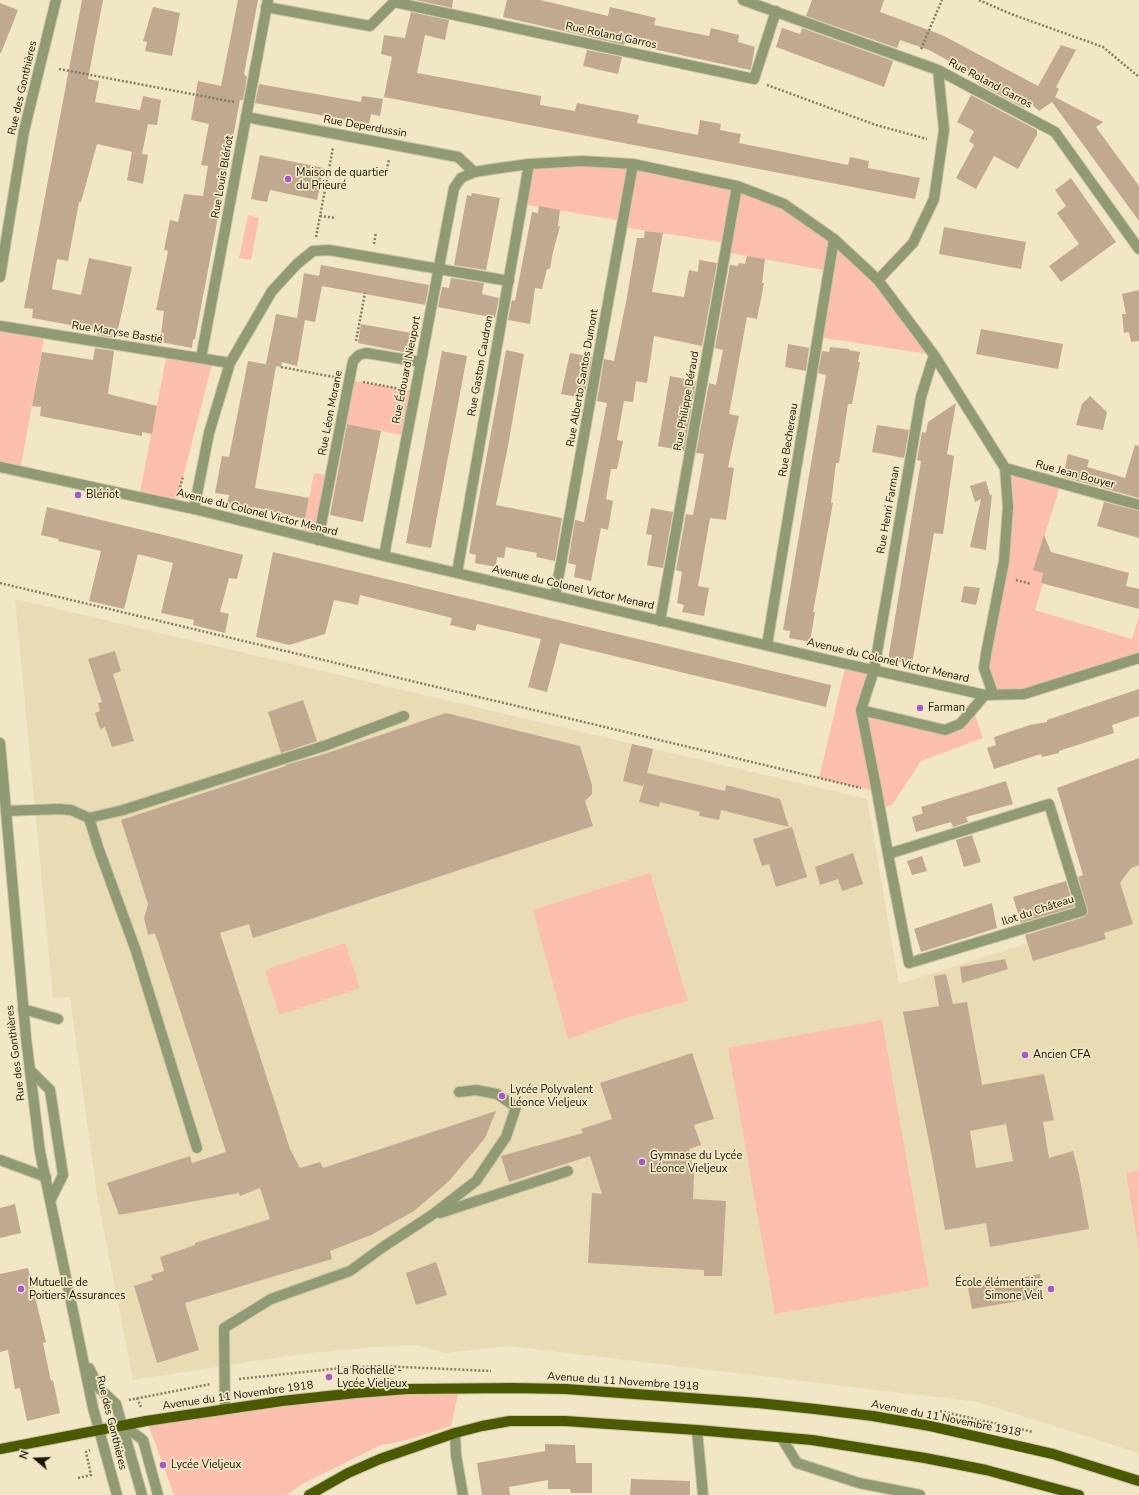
<!DOCTYPE html>
<meta charset="utf-8">
<style>
body{margin:0}
#map{position:relative;width:1139px;height:1495px;overflow:hidden;background:#f1e7c6;font-family:"Nunito Sans",sans-serif}
canvas{display:block}
.north{position:absolute;left:16px;top:1439px;width:40px;height:40px;-webkit-text-stroke:3px #f1e7c6;paint-order:stroke;rotate:289deg;font-size:11px;font-weight:700;line-height:16px;text-align:center;color:#181509}
.north::after{content:'';display:block;margin:auto;width:14px;height:18px;background:#181509;clip-path:polygon(50% 0,100% 100%,50% 72%,0 100%)}
</style>
<div id="map">
<canvas width="1139" height="1495"></canvas>
<div class="north">N</div>
</div>
<script>
const c = document.querySelector('canvas').getContext('2d');
c.lineJoin = 'round';
function fill(path, color) { c.fillStyle = color; c.fill(path, 'evenodd'); }
const toPath = rows => new Path2D(rows.map(r => 'M' + r).join(''));
function stroke(path, color, width, dash) { c.strokeStyle = color; c.lineWidth = width; c.lineCap = dash ? 'butt' : 'round'; c.setLineDash(dash || []); c.stroke(path); }
function label(font, color, halo, rows, align = 'center') {
  c.font = font + ' "Nunito Sans",sans-serif'; c.lineWidth = 3.5; c.setLineDash([]); c.textBaseline = 'middle'; c.strokeStyle = halo; c.fillStyle = color; for (const [text, x, y, turn = 0] of rows) {
    c.save(); c.translate(x, y); c.rotate((+turn || 0) * Math.PI / 180); c.textAlign = isNaN(turn) ? turn : align; if (halo) c.strokeText(text, 0, 0); c.fillText(text, 0, 0); c.restore();
  }
}
const built = toPath([
 [15,599,867,799,899,984,1097,921,1139,758,1139,1453,978,1402,509,1346,446,1353,415,1345,375,1347,293,1355,133,1380,97,1195,70,997,53,998]
]);
const green = toPath([
 [529,164,633,164,737,186,784,204,878,280,934,355,818,337,829,271,725,252,727,243,622,227,623,221,522,204],
 [248,215,259,218,251,260,239,258],
 [0,326,45,333,20,471,0,467],
 [167,353,213,360,176,505,139,497],
 [349,380,416,391,407,436,341,423],
 [1005,468,1060,483,1057,496,1034,569,1043,573,1041,583,1043,583,1035,610,1132,639,1139,616,1139,658,1024,694,993,694,986,654,1001,575],
 [314,473,331,476,318,540,302,536],
 [846,664,874,670,861,710,945,730,973,709,983,738,921,761,892,805,880,808,877,792,819,778],
 [650,873,688,1001,629,1017,568,1039,533,910],
 [345,943,360,988,279,1015,265,970],
 [882,1020,929,1287,775,1314,728,1048],
 [1139,1171,1139,1249,1126,1173],
 [459,1390,451,1426,411,1439,379,1446,304,1483,287,1495,174,1495,147,1421,206,1411,282,1406,354,1395]
]);
const building = toPath([
 [82,0,103,0,88,79,99,81,95,102,140,110,143,96,161,100,157,125,148,124,142,154,97,144,81,202,79,202,68,261,57,259,52,289,81,295,89,258,132,267,116,338,97,335,98,330,32,318,33,309,24,308],
 [238,0,258,0,244,74,247,77,243,100,240,100,195,339,193,340,192,348,160,342,164,311,156,310,168,251,164,250,170,220,178,222,184,194,203,196,208,166,201,165,209,124,191,120,198,81,221,86],
 [416,0,453,0,452,8],
 [507,0,540,0,608,16,610,7,656,18,654,25,709,36,711,28,739,35,738,42,755,47,751,68,750,70,625,43,624,45,503,17],
 [812,0,884,0,880,12,942,35,1038,86,1061,45,1076,50,1056,87,1059,89,1055,97,1103,122,1096,127,1139,186,1139,221,1052,102,1039,111,1030,103,1024,108,977,83,980,78,929,50,900,40,897,48,806,16],
 [0,3,18,10,1,53,0,53],
 [153,7,180,13,172,56,145,51,147,42,143,41],
 [411,12,449,20,445,40,425,35,417,73,541,96,540,105,575,111,577,103,639,115,637,123,698,135,700,120,721,124,720,130,741,134,739,143,848,165,850,157,869,161,868,168,920,178,915,199,384,97,392,57,381,54,384,35,405,38],
 [782,28,800,34,802,28,893,61,884,87,776,47],
 [587,50,622,57,618,74,583,66],
 [259,84,361,102,362,96,383,99,380,116,371,114,369,124,255,103],
 [971,95,1037,130,1037,135,1018,169,994,156,976,189,956,178,974,145,969,141,974,131,957,122],
 [132,152,148,155,143,184,127,180],
 [260,155,324,168,317,200,270,190,267,202,251,199],
 [1071,178,1116,242,1061,282,1049,266,1079,244,1057,213,1066,206,1055,190],
 [472,193,500,198,486,270,454,265,467,195,471,196],
 [539,206,560,210,558,226,560,226,553,252,550,269,547,269,542,289,535,288,530,324,508,320,512,300,515,301,532,212,538,213],
 [944,227,1026,242,1021,269,939,254],
 [645,231,663,233,652,292,684,297,689,270,698,272,699,260,717,263,702,346,654,336,647,383,636,381,633,402,624,401,617,440,623,441,617,469,611,469,606,499,613,501,608,530,601,528,591,581,574,577,576,565,568,563,575,520,584,522,607,403,597,401,604,359,614,361,627,297,637,238,644,238],
 [747,256,765,259,762,283,764,283,757,319,747,317,729,414,739,416,728,467,734,468,726,520,710,518,698,586,709,588,704,616,682,612,684,605,677,603,682,572,676,570,686,514,693,515,699,483,704,454,696,453,709,383,716,385,723,350,715,348,730,265,738,266,739,263,745,264],
 [321,265,429,285,425,305,322,286,315,322,305,320,297,366,282,362,281,367,266,364,276,314,297,318,304,273,319,276],
 [451,278,484,283,482,294,499,298,495,318,438,307,442,287,449,288],
 [1139,290,1139,341,1131,342,1129,332,1124,333,1122,314,1126,314,1122,294],
 [361,324,417,334,413,354,358,343],
 [981,329,1063,344,1058,369,976,354],
 [788,344,809,348,806,371,785,367],
 [830,347,849,349,849,350,860,352,858,362,860,362,852,404,848,404,839,463,836,463,831,503,833,503,813,612,815,612,810,642,789,638,790,631,783,630,826,375,818,373,822,351,829,352],
 [95,348,114,351,108,394,157,406,152,434,142,432,142,436,40,416,41,407,32,406,42,352,93,360],
 [506,350,524,354,508,446,496,505,562,518,555,561,536,557,537,553,506,547,504,558,497,557,496,567,475,563,476,555,469,553],
 [442,351,467,356,431,548,406,543],
 [570,353,592,357,584,398,561,394],
 [248,361,276,366,255,488,309,498,305,519,254,507,253,509,227,504,229,495,215,493,222,456,229,457],
 [670,376,696,381,684,451,658,446],
 [1090,396,1107,412,1103,430,1076,425,1082,404],
 [956,403,947,454,954,456,943,534,934,533,912,664,888,660,921,461,917,460,922,432,926,433,928,422],
 [347,424,381,431,363,522,330,515],
 [877,425,909,430,904,458,872,452],
 [1135,445,1139,446,1139,498,1063,477,1068,454,1089,460,1087,467,1125,478],
 [986,481,990,495,992,495,986,550,970,547,981,499,975,502,970,486],
 [1104,502,1139,511,1139,538,1097,526],
 [47,507,176,538,243,555,237,579,229,578,220,612,229,614,225,633,193,625,194,620,161,613,173,563,138,554,124,609,89,601,101,551,58,541,59,539,41,535],
 [651,508,673,512,663,568,647,565,652,535,646,534],
 [1044,535,1051,552,1129,573,1126,586,1139,589,1139,609,1041,583,1043,573,1033,570],
 [273,552,831,685,826,707,560,643,547,692,528,687,541,639,477,624,475,631,450,625,452,618,360,595,358,605,334,600,325,634,289,645,256,637],
 [964,586,980,588,976,605,961,602],
 [115,651,121,671,113,674,134,741,112,747,105,727,100,729,95,713,100,711,98,703,102,702,88,659],
 [1139,689,1139,716,1112,725,1114,733,1059,751,1059,753,1042,757,1041,754,994,769,987,748,996,745,994,737,1030,725,1047,722,1047,720],
 [303,700,317,741,281,753,268,712],
 [446,713,580,746,592,785,592,794,585,801,593,826,253,938,249,924,220,933,290,1149,300,1168,320,1162,323,1168,496,1111,485,1138,449,1181,414,1211,371,1235,330,1251,332,1259,185,1303,199,1350,157,1363,134,1286,153,1280,151,1275,164,1271,160,1257,195,1245,195,1243,270,1219,260,1188,240,1196,239,1193,119,1215,107,1183,190,1156,192,1163,226,1152,155,933,148,935,144,918,148,904,121,820,286,766,285,765,321,755],
 [632,744,653,749,647,773,725,791,726,785,780,799,789,827,721,810,719,820,699,816,700,812,660,802,659,807,639,802,645,781,643,786,623,781],
 [1139,758,1139,865,1131,868,1120,883,1133,924,1104,933,1106,939,1033,961,1025,935,1084,917,1088,912,1078,877,1083,875,1057,788],
 [1006,781,1013,804,966,817,968,822,953,827,951,822,916,832,912,817,923,813,921,807],
 [792,827,807,877,776,887,769,864,762,866,753,839],
 [972,835,981,862,964,867,956,840],
 [853,853,863,884,842,891,838,879,820,885,815,867],
 [922,856,927,871,912,875,907,861],
 [1066,881,1074,907,1021,923,1013,897],
 [992,903,997,928,921,952,914,929],
 [1005,959,1008,969,962,983,960,967],
 [946,974,953,1004,967,1002,982,1085,1044,1074,1054,1120,1043,1122,1049,1158,1073,1151,1079,1174,1089,1229,990,1247,986,1223,945,1230,932,1157,903,1012,939,1006,934,976],
 [1006,1124,1013,1161,976,1168,970,1131],
 [692,1053,714,1119,694,1125,701,1145,689,1149,694,1175,693,1199,726,1201,722,1276,704,1276,704,1270,588,1263,592,1193,602,1194,590,1156,509,1182,501,1156,583,1133,581,1129,612,1119,600,1083],
 [15,1204,21,1233,0,1238,0,1208],
 [436,1262,447,1295,416,1305,406,1273],
 [28,1268,46,1342,43,1343,51,1381,53,1380,60,1413,27,1421,20,1388,15,1389,8,1350,0,1352,0,1274],
 [1040,1274,1043,1297,972,1309,968,1288],
 [545,1444,575,1445,576,1463,592,1463,592,1493,571,1493,570,1489,548,1489,548,1480,509,1487,510,1495,482,1495,477,1463,545,1451],
 [631,1479,690,1481,690,1495,630,1495]
]);
const path = toPath([
 [979,0,1011,14,1103,47,1139,77],
 [921,49,942,0],
 [59,69,234,102],
 [767,85,876,125,927,139],
 [386,174,389,159],
 [320,216,336,218],
 [316,237,333,148],
 [374,244,376,232],
 [356,341,365,293],
 [281,367,334,377],
 [363,382,401,389],
 [179,491,183,477],
 [1016,580,1031,584],
 [0,583,861,788],
 [239,1379,341,1368,381,1366,491,1371],
 [137,1398,141,1407],
 [129,1400,211,1384],
 [940,1411,1033,1432],
 [78,1478,91,1475,86,1452,90,1450]
]);
const service = toPath([
 [201,358,268,0],
 [318,540,353,361,359,355,366,353,421,362],
 [861,710,945,730,960,724,985,695],
 [6,811,59,809,71,810,89,818,123,810,327,745,404,716],
 [89,818,98,847,136,951,197,1148],
 [23,1009,58,1019],
 [30,1070,50,1090,63,1175,51,1199],
 [0,1160,46,1177],
 [440,1213,568,1171],
 [225,1409,224,1328,271,1299,350,1271,383,1247,432,1215,476,1181,506,1137,516,1107,497,1094,476,1090,459,1092],
 [123,1425,143,1440,158,1495]
]);
const minor = toPath([
 [743,0,938,70,1055,132,1139,249],
 [266,7,370,26,394,2,754,79,776,11],
 [246,117,458,157,474,172],
 [878,280,913,243,934,199,944,130,938,70],
 [0,326,230,363],
 [0,467,194,509,384,556,846,664,985,695,1024,694,1139,658],
 [1005,468,1139,505],
 [194,509,209,433,230,363,272,291,297,264,313,251,329,250,509,281],
 [384,556,454,188,461,178,474,172,493,169,529,164,582,161,633,164,737,186,784,204,834,239,878,280,934,355,1005,468,1008,507,1004,561,986,654,984,668,993,694],
 [457,573,529,164],
 [555,596,633,164],
 [660,621,737,186],
 [767,645,834,239],
 [888,854,1049,804,1082,911,909,963,888,854,877,792,861,710,874,670,921,397,934,355],
 [697,1430,703,1495],
 [455,1433,456,1455,463,1495],
 [781,1437,797,1463,859,1483,920,1495]
]);
const tertiary = toPath([
 [0,277,24,131,56,0],
 [0,743,26,1038,40,1152,93,1408,117,1495],
 [89,1368,99,1388,116,1404,142,1495]
]);
const primary = toPath([
 [0,1449,146,1421,282,1401,356,1393,408,1389,513,1388,566,1389,758,1403,815,1409,873,1416,930,1426,1053,1454,1139,1481],
 [309,1495,348,1473,380,1459,455,1433,482,1426,510,1421,565,1421,697,1430,812,1440,925,1458,986,1470,1079,1495]
]);
const markers = [
 [288,179,4,"#a458ca"],
 [78,495,4,"#a458ca"],
 [920,708,4,"#a458ca"],
 [1025,1055,4,"#a458ca"],
 [502,1096,4,"#a458ca"],
 [642,1162,4,"#a458ca"],
 [21,1289,4,"#a458ca"],
 [1051,1289,4,"#a458ca"],
 [329,1377,4,"#a458ca"],
 [163,1465,4,"#a458ca"]
];
const streetNames = [
 ["Rue Roland Garros",611,36,12],
 ["Rue Roland Garros",990,84,28],
 ["Rue des Gonthières",23,88,-77],
 ["Rue Deperdussin",365,127,10],
 ["Rue Louis Blériot",223,177,-80],
 ["Rue Maryse Bastié",117,333,9],
 ["Rue Gaston Caudron",481,366,-80],
 ["Rue Édouard Nieuport",407,370,-79],
 ["Rue Alberto Santos Dumont",583,378,-80],
 ["Rue Philippe Béraud",687,401,-80],
 ["Rue Léon Morane",331,413,-79],
 ["Rue Bechereau",789,440,-81],
 ["Rue Jean Bouyer",1075,475,15],
 ["Rue Henri Farman",889,510,-80],
 ["Avenue du Colonel Victor Menard",257,513,14],
 ["Avenue du Colonel Victor Menard",573,588,13],
 ["Avenue du Colonel Victor Menard",888,661,13],
 ["Ilot du Château",1038,911,-18],
 ["Rue des Gonthières",16,1053,-97],
 ["Avenue du 11 Novembre 1918",623,1382,4],
 ["Avenue du 11 Novembre 1918",238,1396,-8],
 ["Avenue du 11 Novembre 1918",946,1419,11],
 ["Rue des Gonthières",111,1423,76]
];
const poiNames = [
 ["Maison de quartier",296,173],
 ["du Prieuré",296,186],
 ["Blériot",86,495],
 ["Farman",928,708],
 ["Ancien CFA",1033,1055],
 ["Lycée Polyvalent",510,1090],
 ["Léonce Vieljeux",510,1103],
 ["Gymnase du Lycée",650,1156],
 ["Léonce Vieljeux",650,1169],
 ["Mutuelle de",29,1283],
 ["Poitiers Assurances",29,1296],
 ["École élémentaire",1043,1283,"right"],
 ["Simone Veil",1043,1296,"right"],
 ["La Rochelle -",337,1371],
 ["Lycée Vieljeux",337,1384],
 ["Lycée Vieljeux",171,1465]
];
fill(built, '#e9dcb4');
fill(green, '#fcbfad');
fill(building, '#c1a890');
stroke(service, '#cec5a8', 12);
stroke(minor, '#cec5a8', 12);
stroke(tertiary, '#cec5a8', 12);
stroke(primary, '#cec5a8', 12);
stroke(path, '#827c66', 2.5, [2, 2]);
stroke(service, '#909a74', 10);
stroke(minor, '#909a74', 10);
stroke(tertiary, '#909a74', 10);
stroke(primary, '#4b5a00', 10);
for (const [x, y, r, color] of markers) { const dot = new Path2D(); dot.arc(x, y, r, 0, 2 * Math.PI); c.fillStyle = color; c.fill(dot); stroke(dot, '#f1e7c6', 1.5); }
label('11px', '#181509', '#f1e7c6', streetNames);
label('11px', '#181509', '#f1e7c6', poiNames, 'left');
</script>
